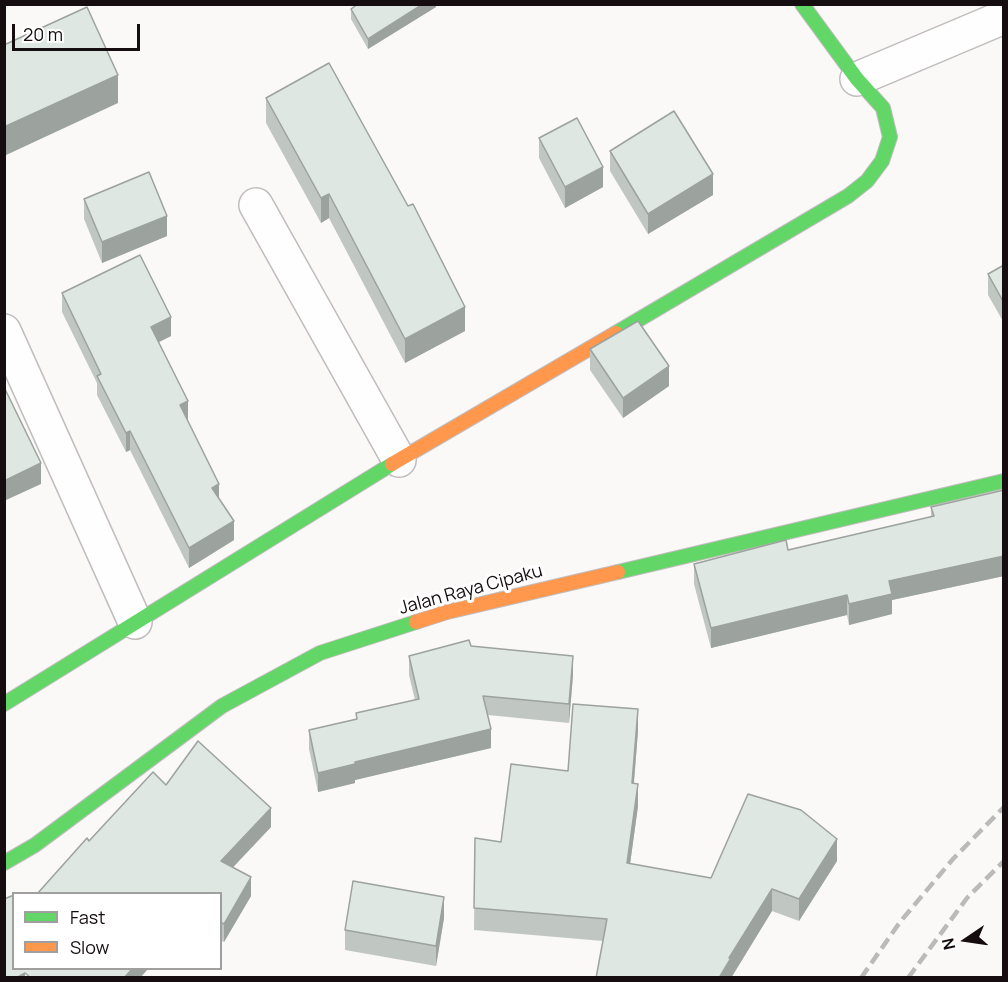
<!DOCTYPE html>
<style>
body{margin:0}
#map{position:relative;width:1008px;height:982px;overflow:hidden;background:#fbf8f8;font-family:Manrope,sans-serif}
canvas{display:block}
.frame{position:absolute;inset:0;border:6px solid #150d0f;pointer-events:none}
.legend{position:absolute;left:12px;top:892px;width:210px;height:78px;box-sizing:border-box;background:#fff;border:2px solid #a19e9f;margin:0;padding:8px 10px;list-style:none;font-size:18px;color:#150d0f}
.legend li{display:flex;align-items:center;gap:12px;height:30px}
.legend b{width:30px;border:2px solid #a19e9f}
.north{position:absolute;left:936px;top:910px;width:60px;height:60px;-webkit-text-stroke:4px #fff;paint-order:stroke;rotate:257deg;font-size:16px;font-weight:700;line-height:24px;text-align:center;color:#150d0f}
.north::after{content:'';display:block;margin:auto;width:21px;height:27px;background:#150d0f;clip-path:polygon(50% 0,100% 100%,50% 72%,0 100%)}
.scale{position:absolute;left:12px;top:24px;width:128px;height:27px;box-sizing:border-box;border:3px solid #150d0f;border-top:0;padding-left:8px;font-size:18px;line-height:21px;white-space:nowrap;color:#150d0f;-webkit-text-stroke:4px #fff;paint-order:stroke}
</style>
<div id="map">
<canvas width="1008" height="982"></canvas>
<div class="frame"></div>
<ul class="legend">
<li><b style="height:8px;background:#63d668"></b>Fast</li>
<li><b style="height:8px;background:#ff974d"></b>Slow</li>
</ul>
<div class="north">N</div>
<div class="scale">20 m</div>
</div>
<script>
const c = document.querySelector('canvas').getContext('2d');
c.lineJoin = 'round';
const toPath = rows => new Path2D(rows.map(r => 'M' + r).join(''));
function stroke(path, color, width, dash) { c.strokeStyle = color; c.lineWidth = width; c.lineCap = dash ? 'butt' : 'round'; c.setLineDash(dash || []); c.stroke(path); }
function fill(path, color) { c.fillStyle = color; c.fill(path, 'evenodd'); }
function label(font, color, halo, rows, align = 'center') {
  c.font = font + ' Manrope,sans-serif'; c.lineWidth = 6; c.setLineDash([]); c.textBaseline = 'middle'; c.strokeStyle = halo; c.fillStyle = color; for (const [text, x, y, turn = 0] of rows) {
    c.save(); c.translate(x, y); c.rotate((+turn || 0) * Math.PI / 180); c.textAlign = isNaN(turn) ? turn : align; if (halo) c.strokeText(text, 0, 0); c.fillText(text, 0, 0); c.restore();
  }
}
const street = toPath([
 [857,79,1004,17],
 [256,205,399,460],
 [4,331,135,622]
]);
const fast = toPath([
 [616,333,848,196,867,181,882,161,890,137,883,108,857,79,802,4],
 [618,572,1004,481],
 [4,704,392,464],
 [4,863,35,845,222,706,320,653,416,622]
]);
const slow = toPath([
 [392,464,616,333],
 [416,622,447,612,618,572]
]);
const rail = toPath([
 [861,978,900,922,953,859,1004,807],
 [908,978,967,898,1004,861]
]);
const wall = toPath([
 [436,4,436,7,368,49,351,19,351,9],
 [266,98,465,331,405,363,329,218,321,223,266,123],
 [539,138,603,187,565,208,539,158],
 [610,151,713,195,648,234,610,171],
 [84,199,167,236,102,263,84,219],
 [1004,265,1004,323,988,295,988,274],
 [62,293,171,336,159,342,188,420,187,420,219,499,234,540,189,568,130,450,126,452,97,395,97,383,62,312],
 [590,349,669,386,623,418,590,370],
 [1004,490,1004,576,892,600,892,614,849,625,847,615,711,648,694,584,694,564,788,550,931,517,931,507],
 [471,646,573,675,569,723,488,715,491,748,355,780,355,783,318,792,309,749,309,730,356,720,356,713,415,700,409,675,409,656],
 [638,731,634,783,638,806,630,864,711,878,837,861,799,921,772,911,731,978,603,941,474,930,475,838,501,842],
 [271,827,233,867,251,896,224,942,220,940,220,894,89,841],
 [444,918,436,966,345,950,345,930]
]);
const shadedWall = toPath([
 [423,4,436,4,436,7,368,49,368,39],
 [118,75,118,103,4,156,4,127],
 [603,167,603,187,565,208,565,187],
 [713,174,713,195,648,234,648,214],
 [329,194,329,218,321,223,321,198],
 [167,216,167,236,102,263,102,242],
 [465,307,465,331,405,363,405,339],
 [171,317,171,336,151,346,151,327],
 [669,366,669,386,623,418,623,398],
 [188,401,188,420,180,424,180,405],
 [130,431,130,450,126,452,126,433],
 [41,463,41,484,4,501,4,481],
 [219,484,219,503,212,488],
 [234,521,234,540,189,568,189,548],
 [1004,556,1004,576,892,600,892,614,849,625,849,604,889,581],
 [847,595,847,615,711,648,711,628],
 [573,656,573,675,569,723,569,704],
 [638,709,638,731,632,805,632,783],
 [491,729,491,748,355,780,355,783,318,792,318,773,355,762],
 [638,784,638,806,627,886,627,863],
 [271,808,271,827,221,880,221,861],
 [837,839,837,861,799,921,799,899],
 [251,877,251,896,224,942,224,924],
 [772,889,772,911,731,978,719,978,729,958],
 [444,897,444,918,436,966,436,946],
 [132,969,148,969,140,978,124,978],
 [25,973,25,978,16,978]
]);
const building = toPath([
 [358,4,423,4,368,39,351,9,358,4],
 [87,7,118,75,4,127,4,45,87,7],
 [329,63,408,206,413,204,465,307,405,339,329,194,321,198,266,98,329,63],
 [674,111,713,174,648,214,610,151,674,111],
 [577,118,603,167,565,187,539,138,577,118],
 [149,172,167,216,102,242,84,199,149,172],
 [140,255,171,317,151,327,188,401,180,405,219,484,212,488,234,521,189,548,130,431,126,433,97,376,101,374,62,293,140,255],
 [1004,265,1004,303,988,274,1004,265],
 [638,321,669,366,623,398,590,349,638,321],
 [4,387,41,463,4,481,4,387],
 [1004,490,1004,556,889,581,892,594,849,604,847,595,711,628,694,564,786,540,788,550,934,516,931,507,1004,490],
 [469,640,471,646,573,656,569,704,483,696,491,729,355,762,355,764,318,773,309,730,357,719,356,713,419,699,409,656,469,640],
 [573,704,638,709,632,783,638,784,627,863,711,878,748,794,801,810,837,839,799,899,772,889,729,958,731,958,719,978,596,978,607,919,474,908,475,838,501,842,511,764,568,771,573,704],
 [198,741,271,808,221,861,251,877,224,924,220,922,220,894,37,894,87,838,89,841,153,772,166,785,198,741],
 [353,881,444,897,436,946,345,930,353,881],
 [14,895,14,969,132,969,124,978,31,978,25,973,16,978,4,978,4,899,14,895]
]);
const streetNames = [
 ["Jalan Raya Cipaku",471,590,-15]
];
stroke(street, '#c1bcbd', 36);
stroke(fast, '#c1bcbd', 16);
stroke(slow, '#c1bcbd', 16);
stroke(street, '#fefefe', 33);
stroke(fast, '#63d668', 14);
stroke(slow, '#ff974d', 14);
stroke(rail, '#bbb9ba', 4.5, [12, 6]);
fill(wall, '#c0c7c2');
fill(shadedWall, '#9ca29e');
fill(building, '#dfe7e2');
stroke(building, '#9ca29e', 1.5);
label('18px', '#150d0f', '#fff', streetNames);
</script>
